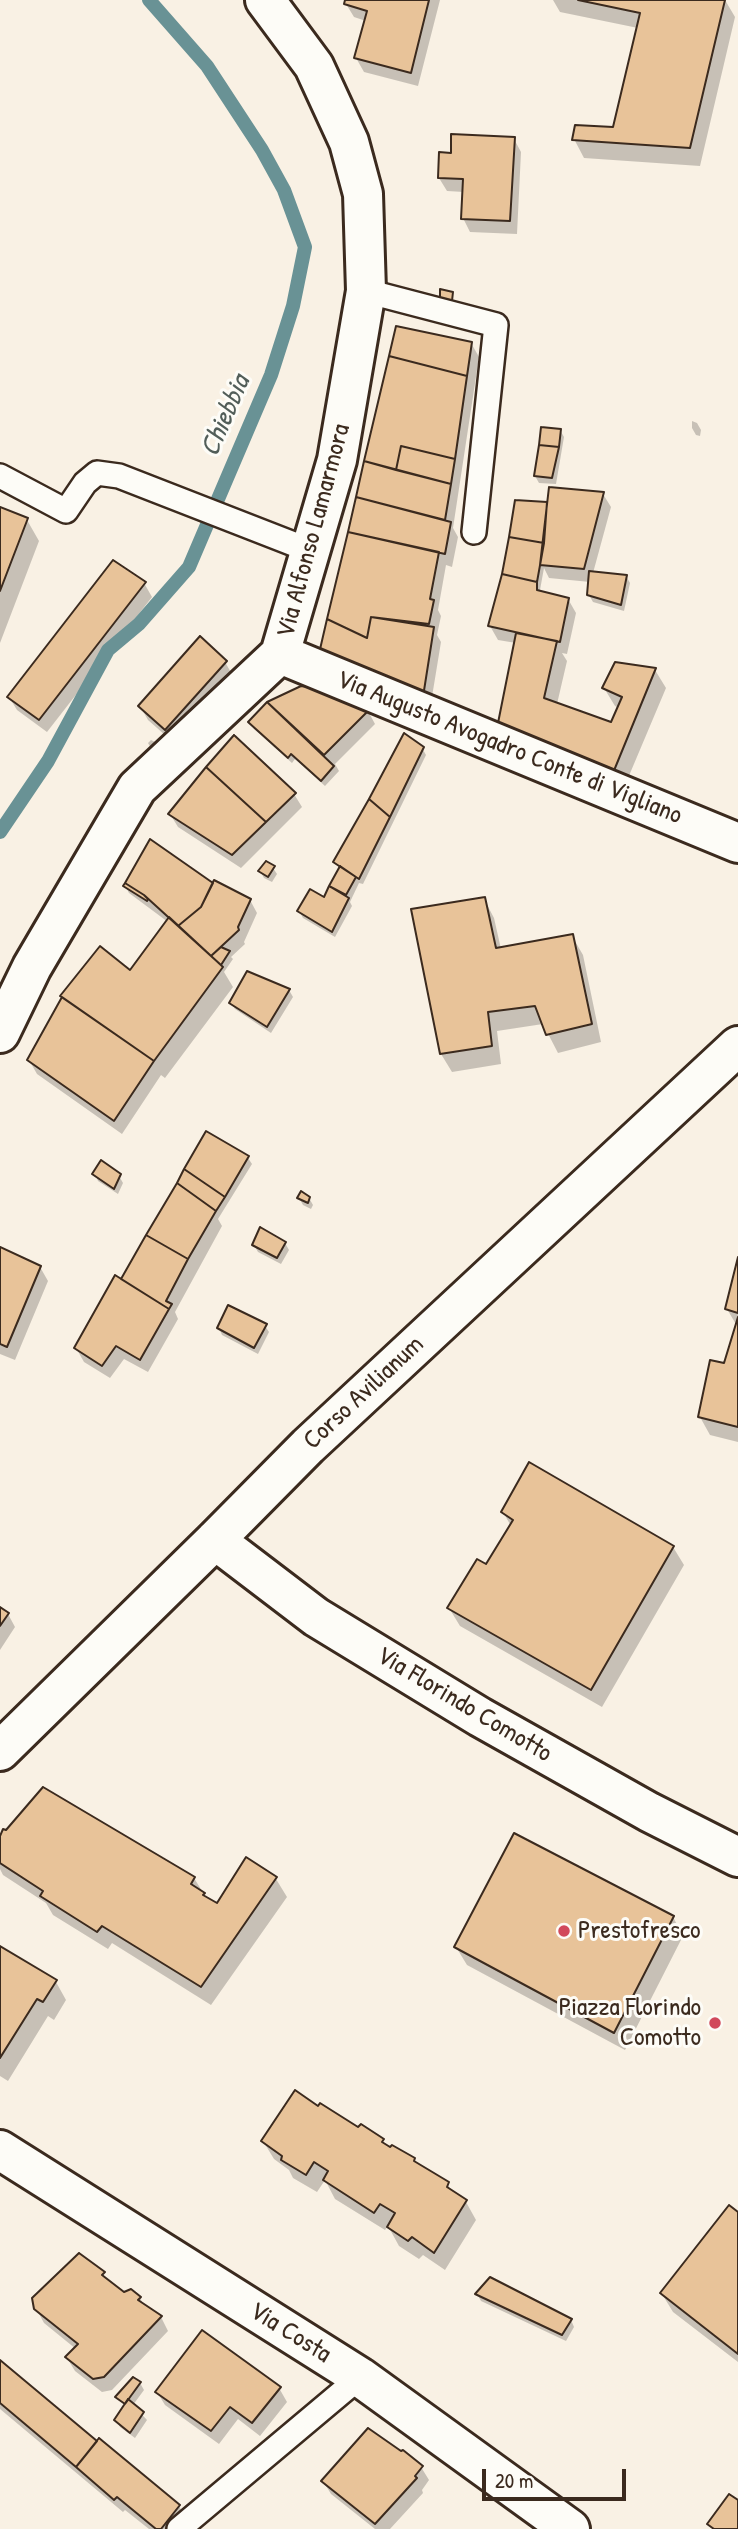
<!DOCTYPE html>
<style>
body{margin:0}
#map{position:relative;width:738px;height:2529px;overflow:hidden;background:#f9f1e4;font-family:"Patrick Hand",sans-serif}
canvas{display:block}
.scale{position:absolute;left:482px;top:2469px;width:144px;height:32px;box-sizing:border-box;border:4px solid #3b2a1e;border-top:0;padding-left:9px;font-size:21px;line-height:24px;white-space:nowrap;color:#3b2a1e;-webkit-text-stroke:5px #fdfcf7;paint-order:stroke}
</style>
<div id="map">
<canvas width="738" height="2529"></canvas>
<div class="scale">20 m</div>
</div>
<script>
const c = document.querySelector('canvas').getContext('2d');
c.lineJoin = 'round';
function fill(path, color) { c.fillStyle = color; c.fill(path, 'evenodd'); }
const toPath = rows => new Path2D(rows.map(r => 'M' + r).join(''));
function stroke(path, color, width, dash) { c.strokeStyle = color; c.lineWidth = width; c.lineCap = dash ? 'butt' : 'round'; c.setLineDash(dash || []); c.stroke(path); }
function label(font, color, halo, rows, align = 'center') {
  c.font = font + ' "Patrick Hand",sans-serif'; c.lineWidth = 6; c.setLineDash([]); c.textBaseline = 'middle'; c.strokeStyle = halo; c.fillStyle = color; for (const [text, x, y, turn = 0] of rows) {
    c.save(); c.translate(x, y); c.rotate((+turn || 0) * Math.PI / 180); c.textAlign = isNaN(turn) ? turn : align; if (halo) c.strokeText(text, 0, 0); c.fillText(text, 0, 0); c.restore();
  }
}
const shadow = toPath([
 [347,0,440,0,418,86,364,72,356,58,366,21,354,17,346,4],
 [553,0,725,0,735,17,700,166,584,158,574,139,614,129,638,28,560,12],
 [514,139,521,152,517,234,470,232,463,218,464,192,447,191,439,178,453,155],
 [398,328,471,343,479,357,453,528,458,537,452,567,446,565,438,610,441,616,437,635,441,642,430,709,319,658],
 [692,421,697,423,701,430,700,436,696,435,692,428],
 [560,430,564,437,556,484,539,483,535,476],
 [603,494,611,507,593,573,626,576,630,583,624,611,593,602,589,595,590,582,549,578,544,568,540,590,541,592,568,599,576,613,567,654,562,653,567,661,557,704,612,724,619,708,615,706,604,688,655,670,666,688,623,790,510,746,516,643,498,640,490,626,545,504,548,508],
 [0,509,27,520,39,541,0,643],
 [144,583,152,597,47,732,17,710,9,697],
 [225,662,233,676,174,743,148,720,140,706],
 [302,688,368,711,375,724,335,764,339,771,325,786,295,759,292,763,254,729,250,722,268,703],
 [151,740,155,742,158,748,152,750,148,743],
 [422,748,426,755,363,884,359,883,350,902,352,906,335,937,303,918,299,911,325,899,340,869,335,862],
 [294,794,302,807,241,868,178,827,170,814],
 [273,868,277,874,272,882,264,878,260,871],
 [125,886,213,886,250,900,257,913,244,942,245,944,231,957,233,959,224,972,233,987,165,1078,161,1075,122,1134,37,1074,29,1060,130,972,168,922,129,893],
 [484,899,494,918,501,949,572,936,583,955,601,1042,558,1053,543,1024,497,1031,501,1064,452,1072,441,1054],
 [289,990,293,997,271,1033,235,1009,231,1003],
 [248,1158,252,1164,218,1219,222,1226,175,1312,178,1319,148,1372,124,1359,110,1378,84,1362,76,1348,121,1281],
 [95,1174,119,1176,123,1183,118,1194,98,1181],
 [299,1198,309,1198,313,1205,311,1209,303,1205],
 [285,1243,289,1250,281,1264,258,1252,254,1245],
 [0,1249,40,1267,48,1281,15,1360,0,1354],
 [738,1264,738,1442,710,1435,700,1417,725,1365,737,1326,727,1309],
 [265,1326,269,1332,258,1354,222,1335,219,1328],
 [503,1512,673,1547,684,1565,602,1707,460,1626,449,1608,487,1566,511,1526],
 [0,1609,8,1614,15,1627,0,1650],
 [0,1840,194,1878,207,1899,217,1905,246,1859,276,1879,287,1897,211,2005,112,1943,108,1949,53,1915,46,1903,3,1875,0,1869],
 [673,1917,683,1936,625,2050,467,1965,456,1947],
 [0,1948,56,1982,66,2000,54,2020,48,2016,8,2081,0,2076],
 [319,2109,382,2140,387,2147,414,2160,417,2166,447,2184,453,2193,466,2202,476,2220,445,2270,423,2255,419,2259,399,2246,388,2226,385,2230,335,2199,325,2180,317,2192,293,2178,289,2170,274,2159,263,2141],
 [738,2214,738,2362,673,2312,662,2294],
 [103,2274,108,2282,124,2294,131,2291,140,2298,145,2307,161,2317,168,2331,112,2390,102,2392,75,2371,67,2358,76,2349,44,2323,36,2308],
 [477,2294,571,2320,574,2327,566,2341,481,2301],
 [0,2362,97,2443,179,2506,186,2519,179,2529,149,2529,125,2510,123,2512,0,2409],
 [140,2383,144,2390,133,2405,147,2420,135,2438,120,2427,116,2420,125,2406,118,2397],
 [279,2388,287,2402,260,2436,238,2419,219,2444,165,2405,157,2392],
 [421,2467,429,2480,422,2490,423,2493,390,2529,375,2529,331,2494,323,2481]
]);
const stream = toPath([
 [0,832,48,761,108,650,139,624,189,567,271,375,293,306,305,247,284,190,262,150,207,66,149,0]
]);
const building = toPath([
 [345,0,429,0,411,73,354,58,367,11,344,4,345,0],
 [578,0,725,0,690,148,572,140,575,125,613,127,640,13,578,0],
 [451,134,515,137,510,221,461,219,463,179,438,178,439,152,451,153,451,134],
 [440,289,453,292,452,301,440,299,440,289],
 [396,326,472,342,467,376,389,356,396,326],
 [389,356,467,376,455,459,401,446,396,470,364,461,389,356],
 [541,427,561,429,559,447,539,445,541,427],
 [539,445,559,447,552,478,534,476,539,445],
 [401,446,455,459,451,484,396,470,401,446],
 [364,461,451,484,445,520,356,497,364,461],
 [549,487,604,492,584,569,540,565,549,487],
 [356,497,451,522,445,554,348,532,356,497],
 [515,500,547,502,544,543,509,537,515,500],
 [0,507,28,518,0,591,0,507],
 [348,532,439,552,430,599,434,600,429,624,371,617,367,638,327,619,348,532],
 [509,537,544,543,537,582,502,574,509,537],
 [113,560,146,582,39,720,7,697,113,560],
 [589,571,627,575,621,605,587,595,589,571],
 [502,574,537,582,537,590,569,598,560,642,488,626,502,574],
 [371,617,434,627,423,697,318,658,327,619,367,638,371,617],
 [516,633,557,641,544,698,611,722,622,697,602,688,615,662,656,668,613,773,497,728,516,633],
 [200,636,227,661,165,730,138,706,200,636],
 [301,686,315,687,369,710,324,755,267,702,301,686],
 [267,702,334,766,321,781,291,754,288,758,248,722,267,702],
 [404,733,424,747,390,817,369,799,404,733],
 [234,735,296,793,266,822,206,767,234,735],
 [206,767,266,822,232,855,168,814,206,767],
 [369,799,390,817,359,879,333,862,369,799],
 [150,839,213,883,201,907,178,926,144,895,125,883,150,839],
 [266,861,275,866,268,877,258,871,266,861],
 [340,866,356,877,346,895,329,886,340,866],
 [214,880,251,899,238,927,239,930,211,956,178,926,201,907,214,880],
 [125,883,144,895,148,899,147,901,123,886,125,883],
 [329,886,349,898,332,932,297,911,310,889,324,897,329,886],
 [485,897,496,948,573,934,592,1024,546,1035,535,1006,488,1012,492,1046,440,1054,411,909,485,897],
 [169,917,223,967,154,1061,60,996,100,946,130,970,169,917],
 [221,947,230,951,221,965,211,956,221,947],
 [247,971,290,989,267,1027,229,1003,247,971],
 [62,997,154,1061,114,1121,27,1060,62,997],
 [206,1131,249,1156,225,1197,184,1169,206,1131],
 [101,1160,121,1174,114,1189,92,1174,101,1160],
 [184,1169,225,1197,216,1211,177,1183,184,1169],
 [177,1183,216,1211,188,1259,146,1235,177,1183],
 [301,1191,310,1197,308,1203,297,1198,301,1191],
 [260,1227,286,1242,277,1258,252,1245,260,1227],
 [146,1235,188,1259,166,1301,172,1304,169,1309,121,1279,146,1235],
 [0,1247,41,1266,7,1347,0,1344,0,1247],
 [738,1257,738,1313,725,1309,738,1257],
 [115,1275,169,1309,140,1360,116,1346,102,1366,74,1348,115,1275],
 [228,1305,267,1324,254,1348,217,1328,228,1305],
 [738,1317,738,1427,698,1417,710,1360,724,1363,738,1317],
 [529,1462,674,1546,591,1690,447,1608,477,1559,486,1564,513,1520,501,1512,529,1462],
 [0,1607,9,1613,0,1626,0,1607],
 [43,1787,195,1877,191,1884,205,1893,203,1895,217,1903,246,1857,277,1877,201,1987,102,1926,97,1932,40,1896,43,1891,0,1863,0,1836,3,1829,6,1830,43,1787],
 [514,1833,674,1916,614,2033,454,1947,514,1833],
 [0,1946,57,1980,43,2002,37,1999,0,2058,0,1946],
 [295,2090,318,2106,320,2103,358,2127,361,2124,384,2139,382,2142,390,2147,392,2145,415,2158,414,2161,449,2182,447,2187,467,2200,434,2253,412,2237,408,2241,387,2227,395,2213,380,2204,374,2213,323,2180,328,2171,314,2162,306,2175,281,2160,282,2156,261,2141,295,2090],
 [729,2205,738,2212,738,2354,660,2293,729,2205],
 [79,2253,105,2272,102,2275,124,2292,131,2289,141,2297,138,2300,162,2316,104,2377,93,2379,65,2357,78,2344,34,2309,32,2298,79,2253],
 [490,2277,572,2319,562,2335,475,2294,490,2277],
 [202,2330,281,2387,252,2423,230,2407,211,2431,155,2392,202,2330],
 [0,2360,97,2441,76,2467,0,2403,0,2360],
 [133,2377,141,2382,125,2404,115,2397,133,2377],
 [128,2399,144,2412,130,2433,114,2420,128,2399],
 [368,2428,401,2451,403,2450,423,2466,415,2476,417,2478,375,2524,321,2481,368,2428],
 [99,2438,180,2505,161,2529,156,2529,117,2497,114,2500,76,2467,99,2438],
 [729,2494,738,2500,738,2529,714,2529,707,2524,729,2494]
]);
const service = toPath([
 [366,291,496,325,474,532],
 [0,476,66,511,85,483,97,473,119,476,309,550],
 [179,2529,360,2377]
]);
const minor = toPath([
 [280,654,738,843],
 [0,1033,32,967,137,788,280,654,337,460,366,291,363,194,349,142,314,66,265,0],
 [215,1540,316,1617,480,1717,649,1812,738,1857],
 [0,1751,215,1540,308,1446,738,1046],
 [0,2150,360,2377,570,2529]
]);
const markers = [
 [564,1931,7,"#d1495b"],
 [715,2023,7,"#d1495b"]
];
const streetNames = [
 ["Via Alfonso Lamarmora",314,531,-75],
 ["Via Augusto Avogadro Conte di Vigliano",509,748,22],
 ["Corso Avilianum",364,1393,-43],
 ["Via Florindo Comotto",464,1705,31],
 ["Via Costa",290,2333,32]
];
const poiNames = [
 ["Prestofresco",578,1931],
 ["Piazza Florindo",701,2008,"right"],
 ["Comotto",701,2038,"right"]
];
const waterNames = [
 ["Chiebbia",226,416,-67]
];
fill(shadow, '#0003');
stroke(stream, '#699295', 14);
fill(building, '#e8c399');
stroke(building, '#3b2a1e', 2);
stroke(service, '#3b2a1e', 28);
stroke(minor, '#3b2a1e', 44);
stroke(service, '#fdfcf7', 23);
stroke(minor, '#fdfcf7', 38);
for (const [x, y, r, color] of markers) { const dot = new Path2D(); dot.arc(x, y, r, 0, 2 * Math.PI); c.fillStyle = color; c.fill(dot); stroke(dot, '#fdfcf7', 2.5); }
label('26px', '#3b2a1e', '#fdfcf7', streetNames);
label('26px', '#3b2a1e', '#fdfcf7', poiNames, 'left');
label('italic 28px', '#525e59', '#fdfcf7', waterNames);
</script>
